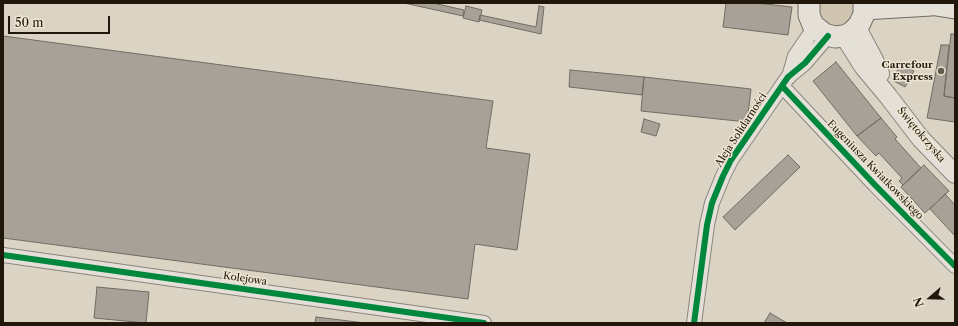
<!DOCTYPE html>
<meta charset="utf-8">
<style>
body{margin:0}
#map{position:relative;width:958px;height:326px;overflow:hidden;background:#dbd4c5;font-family:"Libre Caslon Text",serif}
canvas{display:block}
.frame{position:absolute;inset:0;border:4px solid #21170a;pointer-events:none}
.north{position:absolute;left:910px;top:278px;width:40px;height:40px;-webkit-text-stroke:3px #ede5d3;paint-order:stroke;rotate:250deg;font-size:11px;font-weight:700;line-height:16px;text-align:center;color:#21170a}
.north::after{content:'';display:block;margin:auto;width:14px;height:18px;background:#21170a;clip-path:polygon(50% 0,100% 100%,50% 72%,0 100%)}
.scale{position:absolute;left:8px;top:16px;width:102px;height:18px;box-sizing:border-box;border:2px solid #21170a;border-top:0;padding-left:5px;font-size:12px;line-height:14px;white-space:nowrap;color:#21170a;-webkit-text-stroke:3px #ede5d3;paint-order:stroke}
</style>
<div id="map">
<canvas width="958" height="326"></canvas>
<div class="frame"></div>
<div class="north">N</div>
<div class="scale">50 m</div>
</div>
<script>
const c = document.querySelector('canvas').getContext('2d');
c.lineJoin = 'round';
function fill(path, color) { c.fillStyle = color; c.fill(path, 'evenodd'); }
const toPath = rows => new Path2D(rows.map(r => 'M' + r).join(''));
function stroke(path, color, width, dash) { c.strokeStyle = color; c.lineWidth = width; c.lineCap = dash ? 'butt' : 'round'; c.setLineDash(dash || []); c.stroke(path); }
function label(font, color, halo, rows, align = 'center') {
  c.font = font + ' "Libre Caslon Text",serif'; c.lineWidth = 3; c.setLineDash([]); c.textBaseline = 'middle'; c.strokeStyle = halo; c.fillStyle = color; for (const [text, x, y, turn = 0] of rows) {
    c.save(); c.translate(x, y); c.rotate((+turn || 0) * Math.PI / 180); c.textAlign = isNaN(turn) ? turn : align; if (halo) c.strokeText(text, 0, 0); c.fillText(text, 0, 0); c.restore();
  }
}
const green = toPath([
 [818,3,854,3,855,6,853,18,844,26,832,28,819,16]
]);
const building = toPath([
 [404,3,433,3,464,10,463,16,404,3],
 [726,3,757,3,792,7,788,35,723,27,726,3],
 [466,6,482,10,479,22,463,18,466,6],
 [539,6,544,7,541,34,479,20,480,15,536,27,539,6],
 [951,34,955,34,955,98,944,96,951,34],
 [3,36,493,101,486,148,530,154,517,250,475,244,468,299,3,238,3,36],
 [941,45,949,45,944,96,955,98,955,122,927,118,941,45],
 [836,62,881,118,857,136,813,81,836,62],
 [901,64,914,71,905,87,892,80,901,64],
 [570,70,644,77,642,95,569,87,570,70],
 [644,77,751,89,747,122,641,111,644,77],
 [881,118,897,137,895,139,921,168,903,185,899,181,902,178,879,153,876,156,857,136,881,118],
 [644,119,660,124,656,136,641,132,644,119],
 [788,155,800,167,735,230,723,217,788,155],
 [924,165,949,191,925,213,901,187,924,165],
 [945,194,955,205,955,236,930,209,945,194],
 [97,287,149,292,146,323,94,318,97,287],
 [770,313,787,323,764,323,770,313],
 [316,317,365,323,315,323,316,317]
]);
const minor = toPath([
 [789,77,795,56,815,27],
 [782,86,875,185,955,266],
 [3,255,484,323],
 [694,323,707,225,712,203,723,176,731,160,788,77,805,63,828,36]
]);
const tertiary = toPath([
 [857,28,874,60,880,74],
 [844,36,863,66,888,96,921,139,955,174]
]);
const secondary = toPath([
 [809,3,809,15,813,25,824,34,835,37,844,36,851,33,859,25,864,14,864,3],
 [923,3,955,8],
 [864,9,931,5]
]);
const cycleway = toPath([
 [782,86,875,185,955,266],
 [3,255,484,323],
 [694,323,707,225,712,203,723,176,731,160,788,77,805,63,828,36]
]);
const markers = [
 [941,71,4,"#62594b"]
];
const poiNames = [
 ["Carrefour",933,65],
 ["Express",933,77]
];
const streetNames = [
 ["Aleja Solidarności",741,130,-57],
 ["Świętokrzyska",921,135,50],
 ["Eugeniusza Kwiatkowskiego",875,170,46],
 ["Kolejowa",245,279,8]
];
fill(green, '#cec4b0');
fill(building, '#a7a197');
stroke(building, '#716c62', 1);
stroke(minor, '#8b857b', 16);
stroke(tertiary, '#8b857b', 20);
stroke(secondary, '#716c62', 23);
stroke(minor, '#e4e0d8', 14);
stroke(tertiary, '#e4e0d8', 18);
stroke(secondary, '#e4e0d8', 21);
stroke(cycleway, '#00873e', 6);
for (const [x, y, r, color] of markers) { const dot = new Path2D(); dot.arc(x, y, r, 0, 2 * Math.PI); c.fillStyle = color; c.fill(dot); stroke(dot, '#ede5d3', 1.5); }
label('bold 10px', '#21170a', '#ede5d3', poiNames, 'right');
label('10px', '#21170a', '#ede5d3', streetNames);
</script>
